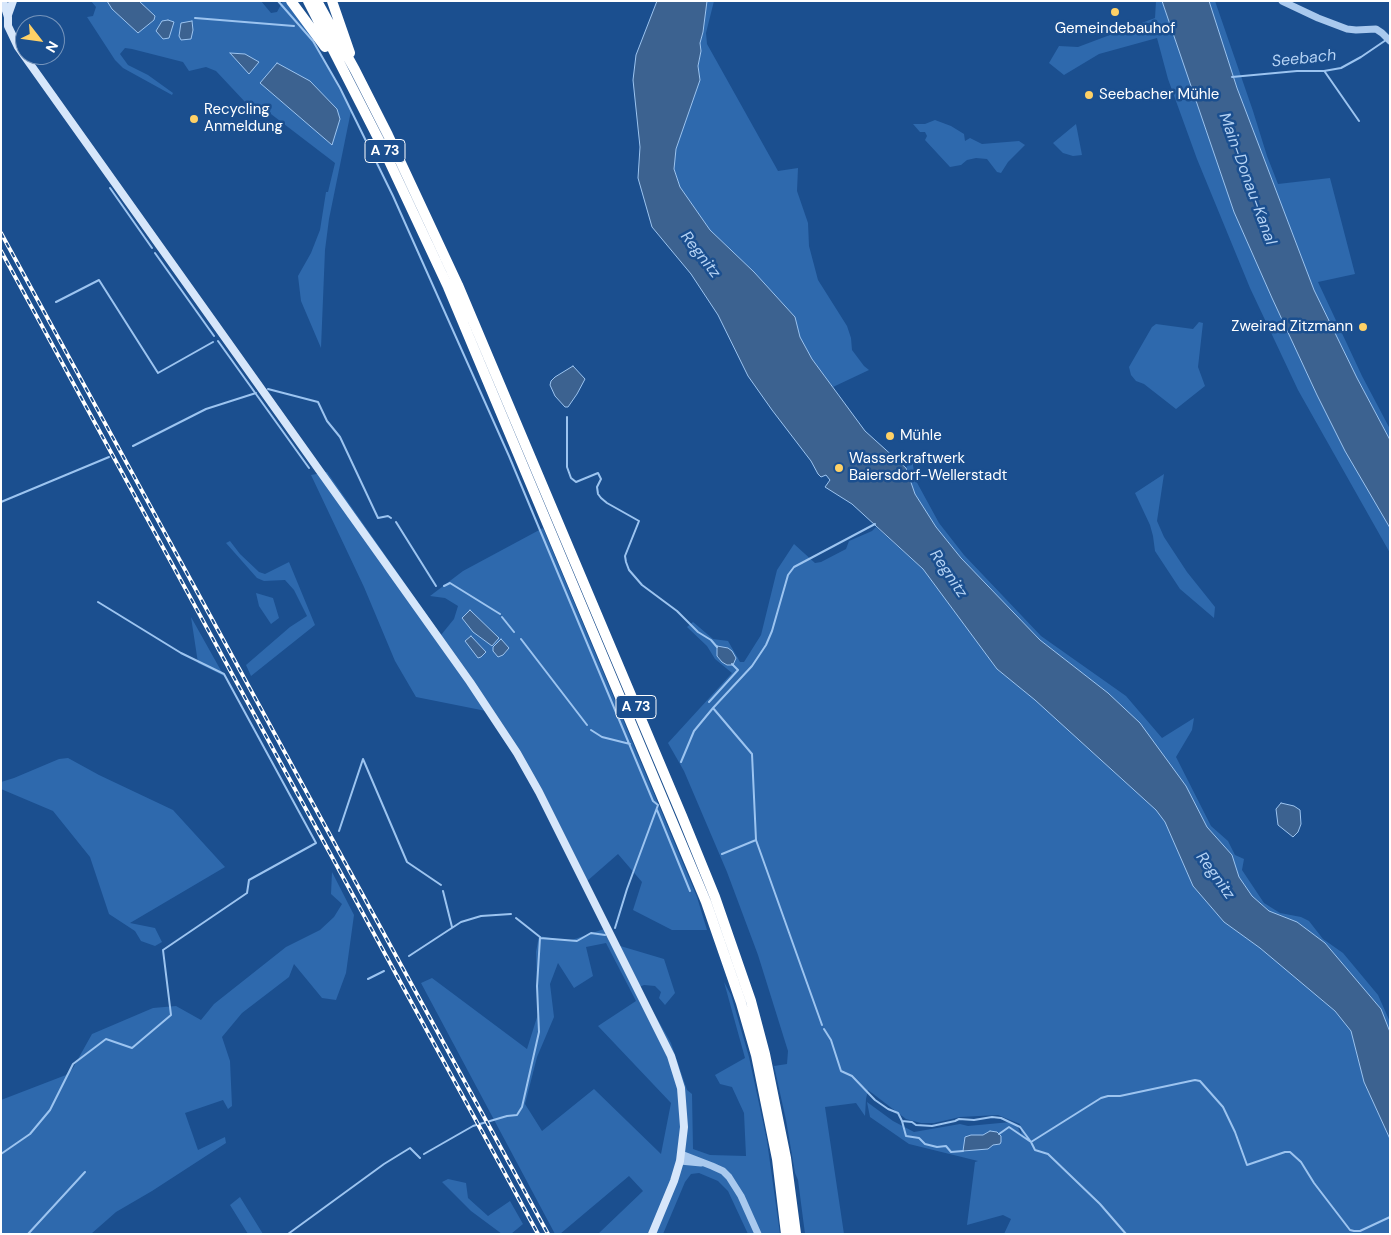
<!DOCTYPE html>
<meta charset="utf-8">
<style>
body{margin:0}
#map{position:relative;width:1391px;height:1235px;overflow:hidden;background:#1b4f8f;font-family:"DM Sans",sans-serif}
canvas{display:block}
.frame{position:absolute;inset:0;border:2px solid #fff;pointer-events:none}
.north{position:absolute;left:15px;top:15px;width:50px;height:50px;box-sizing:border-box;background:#1b4f8f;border:1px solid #7695bc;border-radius:50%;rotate:120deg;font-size:14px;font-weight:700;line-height:20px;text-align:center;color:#fff}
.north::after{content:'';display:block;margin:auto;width:18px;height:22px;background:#ffd166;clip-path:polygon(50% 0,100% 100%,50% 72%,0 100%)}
</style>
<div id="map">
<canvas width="1391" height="1235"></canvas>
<div class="frame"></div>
<div class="north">N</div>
</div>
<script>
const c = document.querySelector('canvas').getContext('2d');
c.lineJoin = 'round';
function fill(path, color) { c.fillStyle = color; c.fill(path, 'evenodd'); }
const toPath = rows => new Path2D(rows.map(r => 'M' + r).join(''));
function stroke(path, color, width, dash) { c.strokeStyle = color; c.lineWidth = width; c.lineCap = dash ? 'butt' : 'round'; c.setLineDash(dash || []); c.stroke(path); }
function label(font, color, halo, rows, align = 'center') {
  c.font = font + ' "DM Sans",sans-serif'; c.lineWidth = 5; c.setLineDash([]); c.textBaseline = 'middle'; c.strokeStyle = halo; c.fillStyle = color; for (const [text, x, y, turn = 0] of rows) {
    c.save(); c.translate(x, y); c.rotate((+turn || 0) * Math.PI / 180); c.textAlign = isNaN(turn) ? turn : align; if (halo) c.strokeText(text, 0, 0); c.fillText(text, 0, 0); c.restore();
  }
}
const green = toPath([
 [91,1,261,1,271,13,277,12,283,1,286,1,304,23,351,111,329,219,325,250,321,348,301,301,298,276,311,253,320,230,326,192,328,192,335,163,267,111,246,103,216,71,206,67,189,71,183,62,132,49,125,48,120,54,128,65,148,75,173,93,172,95,123,68,115,60,87,17,93,16,96,7],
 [707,1,714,1,706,33,707,44,778,171,798,168,797,191,808,223,809,246,818,280,847,326,851,338,852,350,864,366,869,370,833,387,812,359,800,337,795,317,754,272,710,230,680,187,674,169,676,149,700,80,698,66,701,51,700,43,703,32],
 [1156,1,1162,1,1234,212,1272,298,1317,395,1390,528,1390,553,1298,390,1250,288,1197,159,1168,79,1157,38,1099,54,1064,75,1049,63,1059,46,1078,47,1155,18],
 [1209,1,1215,1,1253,111,1267,156,1278,184,1330,178,1355,274,1318,282,1362,376,1390,429,1390,440,1357,378,1314,290,1237,88],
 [935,120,951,126,964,134,965,141,970,138,982,144,1019,141,1025,145,1008,162,1001,173,997,172,987,159,976,158,967,160,961,165,950,167,925,140,927,136,925,132,920,132,913,124,925,124],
 [1076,124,1082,155,1073,156,1063,153,1053,143],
 [1199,322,1203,323,1198,367,1205,386,1176,409,1144,384,1136,381,1131,375,1129,367,1152,327,1156,324,1193,329],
 [912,458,915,479,939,523,964,555,1041,636,1126,696,1162,738,1194,718,1192,730,1176,757,1211,826,1228,841,1235,855,1244,859,1242,870,1264,903,1280,913,1301,917,1309,921,1323,939,1343,953,1378,995,1390,1022,1390,1032,1381,1009,1325,943,1297,922,1269,911,1252,896,1239,877,1232,855,1207,827,1196,809,1108,693,1040,640,961,558,936,527,915,494,906,468],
 [327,472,441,635,454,619,458,606,445,598,430,596,463,571,543,528,697,897,707,930,672,930,633,910,642,882,618,854,586,882,491,712,416,697,395,661,364,587,311,475],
 [1164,474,1157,521,1164,537,1187,572,1215,607,1214,618,1180,589,1155,551,1153,536,1150,525,1135,493],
 [876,527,923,569,997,669,1035,700,1156,810,1165,822,1193,886,1224,922,1260,948,1310,989,1335,1011,1351,1031,1364,1082,1390,1139,1390,1234,1004,1234,1011,1219,1003,1215,967,1225,975,1162,978,1161,909,1144,870,1117,867,1102,893,1121,914,1132,960,1124,968,1126,1011,1122,1017,1125,1022,1137,1020,1124,998,1115,960,1117,934,1123,921,1123,906,1119,868,1090,866,1099,865,1116,856,1103,825,1107,844,1234,805,1234,798,1180,795,1173,786,1120,774,1066,787,1064,788,1051,758,955,727,872,684,771,668,743,732,673,715,659,707,646,687,627,693,622,713,639,728,641,740,662,744,662,761,635,777,570,794,544,815,563,821,562,846,549,849,541,872,531],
 [230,541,240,554,259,572,265,574,289,562,315,625,251,676,246,665,290,627,307,616,294,590,285,580,264,581,257,578,226,543],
 [256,593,273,598,279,618,271,624,259,606],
 [191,617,224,676,198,663],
 [68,758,99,775,173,810,225,867,130,923,155,928,162,942,155,946,141,941,135,931,109,914,90,857,53,811,1,789,1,782,14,778,59,759],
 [332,872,354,915,346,973,336,1000,322,998,294,964,289,977,242,1013,222,1037,230,1061,232,1106,228,1109,223,1100,185,1113,198,1150,225,1137,226,1143,152,1191,116,1212,91,1234,1,1234,1,1100,66,1075,73,1068,92,1034,153,1008,176,1006,201,1020,214,1004,286,947,320,930,334,917,342,904,331,894],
 [607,928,617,945,664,959,675,993,665,1005,659,998,661,992,655,986,644,985,639,987,671,1043,687,1090,692,1094,693,1149,710,1155,746,1156,744,1113,732,1087,720,1084,715,1075,745,1058,724,982,731,995,749,1057,757,1094,767,1141,780,1234,748,1234,728,1191,718,1181,699,1173,691,1174,685,1182,663,1234,598,1234,643,1191,629,1176,560,1234,555,1234,421,983,432,978,527,1049,538,1014,536,952,539,936,569,941],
 [606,943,636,1001,598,1026,671,1103,661,1154,594,1089,542,1131,525,1104,537,1057,554,1017,550,984,558,963,574,988,593,976,586,947],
 [448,1179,466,1183,468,1198,488,1216,510,1201,523,1224,511,1234,502,1234,471,1211,442,1182],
 [240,1197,263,1234,248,1234,230,1205]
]);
const water = toPath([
 [107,1,139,1,155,16,154,20,138,33,112,9,107,1],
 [657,1,707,1,703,32,700,43,701,51,698,66,700,80,676,149,674,169,680,187,710,230,754,272,795,317,800,337,812,359,865,431,906,468,915,494,936,527,961,558,1040,640,1108,693,1140,723,1186,786,1207,827,1232,855,1239,877,1252,896,1269,911,1297,922,1325,943,1381,1009,1390,1032,1390,1139,1364,1082,1351,1031,1335,1011,1260,948,1224,922,1193,886,1165,822,1156,810,1035,700,997,669,923,569,852,504,825,487,830,480,826,475,821,477,818,474,811,461,772,410,748,376,718,315,691,274,652,227,638,178,640,147,633,80,636,55,657,1],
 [1162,1,1209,1,1237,88,1314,290,1357,378,1390,440,1390,528,1345,451,1317,395,1272,298,1234,212,1162,1],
 [168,20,174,22,169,38,163,39,156,31,162,21,168,20],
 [192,21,193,30,191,39,181,40,179,36,181,23,192,21],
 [230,53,245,54,259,62,249,74,230,53],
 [277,63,310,81,337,109,340,119,332,145,260,83,277,63],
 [573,366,585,379,577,394,568,407,565,407,555,396,550,385,551,381,555,377,573,366],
 [470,610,499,638,492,646,473,632,462,618,470,610],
 [471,636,486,652,481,657,478,658,465,641,471,636],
 [501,639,509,648,503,655,498,657,493,651,493,647,501,639],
 [717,646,728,648,732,651,736,658,733,665,727,665,722,662,717,656,717,646],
 [1281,803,1294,806,1300,810,1301,824,1298,832,1293,837,1278,825,1276,809,1281,803],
 [990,1131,997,1132,1001,1136,1001,1142,1000,1144,993,1145,988,1149,963,1151,965,1137,971,1135,983,1135,990,1131]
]);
const stream = toPath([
 [278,1,313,41,340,88,393,196,509,456,653,801,658,805,627,889,615,928],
 [195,18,294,26],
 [1325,72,1359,121],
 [1232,77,1297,71,1324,71,1341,68,1361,57,1386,40],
 [110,188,152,248],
 [155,253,214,336],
 [56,302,99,280,158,373,213,342],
 [218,341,309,468],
 [268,389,318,402,327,421,340,437,378,518,388,516,391,518],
 [567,417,567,467,571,478,576,482,598,473,601,479,597,487,598,494,601,498,607,503,639,521,625,556,626,562,629,570,642,585,677,611,698,632,711,640,717,647],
 [133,446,206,409,256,393],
 [1,502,109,457],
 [396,522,436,586],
 [444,586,450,583,500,614],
 [98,602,181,653,224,674,316,843],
 [502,617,514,632],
 [521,639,587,725],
 [709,702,738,670,732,664],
 [713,708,752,666,766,645,772,631,788,575,794,567,875,524],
 [591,730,602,737,630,744],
 [681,762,694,731,713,708,752,754,756,840,822,1025],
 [657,810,690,891],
 [339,831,363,759,407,862,441,885],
 [722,854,756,840],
 [443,891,452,927],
 [516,918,540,937],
 [409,956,461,922,481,916,511,914],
 [368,979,384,971],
 [824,1029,831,1040,841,1071,852,1076,875,1100,888,1109,898,1113,902,1121,912,1122,916,1125,932,1126,955,1121,959,1119,974,1120,992,1117,1001,1118,1020,1127,1031,1142,1101,1098,1108,1096,1120,1096,1195,1080,1200,1081,1223,1107,1235,1132,1247,1165,1285,1152,1290,1152,1301,1162,1314,1183,1350,1230,1354,1231,1360,1231,1390,1217],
 [902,1121,906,1136,919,1138,925,1144,937,1147,946,1146,951,1152,963,1151],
 [999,1134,1009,1127,1031,1142,1035,1150,1048,1154,1100,1204,1126,1234],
 [1,1154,30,1134,50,1110,73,1064,106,1039,132,1048,171,1015,163,950,247,893,249,880,316,843],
 [424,1154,473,1126,507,1116,517,1115,522,1107,539,1032,537,986,540,938,577,941,591,933,605,935],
 [1,1218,1,1223],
 [28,1234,85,1172],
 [288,1234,384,1164,410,1148,420,1158]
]);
const tertiary = toPath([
 [1282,1,1318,18,1347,29,1356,30,1376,29,1382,33,1390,41],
 [681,1154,712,1166,723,1171,729,1177,741,1196,758,1234],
 [680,1161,701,1163]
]);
const secondary = toPath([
 [3,1,8,17,8,26,18,47,470,682,517,753,539,792,671,1056,681,1088,684,1127,680,1161,674,1181,652,1234],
 [8,15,13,1]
]);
const motorway = toPath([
 [291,1,325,47],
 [308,1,381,144,448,287,706,902,741,1003,756,1055,777,1159,786,1234],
 [317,1,355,70,388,135,458,285,682,816,715,897,751,1001,765,1054,786,1158,796,1234],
 [332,1,350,53]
]);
const rail = toPath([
 [1,233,548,1234],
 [1,251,538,1234]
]);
const markers = [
 [1115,12,5,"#ffd166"],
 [1089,95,5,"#ffd166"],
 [194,119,5,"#ffd166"],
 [1363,327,5,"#ffd166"],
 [890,436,5,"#ffd166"],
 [839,468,5,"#ffd166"]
];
const shields = [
 [385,151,40],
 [636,707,40]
];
const shieldNames = [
 ["A 73",385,151],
 ["A 73",636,707]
];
const poiNames = [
 ["Gemeindebauhof",1115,29,"center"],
 ["Seebacher Mühle",1099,95],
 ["Recycling",204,110],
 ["Anmeldung",204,127],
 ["Zweirad Zitzmann",1353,327,"right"],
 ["Mühle",900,436],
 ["Wasserkraftwerk",849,459],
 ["Baiersdorf-Wellerstadt",849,476]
];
const waterNames = [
 ["Seebach",1304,59,-6],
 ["Main-Donau-Kanal",1247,179,70],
 ["Regnitz",700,255,52],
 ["Regnitz",948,574,56],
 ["Regnitz",1215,876,54]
];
fill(green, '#2e69ad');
fill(water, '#3c6290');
stroke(water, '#9cc4f0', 1);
stroke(stream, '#9cc4f0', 2);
stroke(tertiary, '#a9c9ee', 7);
stroke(secondary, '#d6e6fa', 8);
stroke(motorway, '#fff', 10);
stroke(rail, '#fff', 4);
stroke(rail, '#1b4f8f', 2, [5.5]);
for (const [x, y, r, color] of markers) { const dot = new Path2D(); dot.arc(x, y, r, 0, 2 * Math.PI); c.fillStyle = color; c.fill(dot); stroke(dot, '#1b4f8f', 2); }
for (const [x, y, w] of shields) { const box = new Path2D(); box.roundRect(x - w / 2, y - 11.5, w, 23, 4); c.fillStyle = '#1b4f8f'; c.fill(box); stroke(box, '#fff', 1); }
label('bold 14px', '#fff', null, shieldNames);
label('15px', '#fff', '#1b4f8f', poiNames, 'left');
label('italic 16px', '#b5d3f5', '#1b4f8f', waterNames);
</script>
